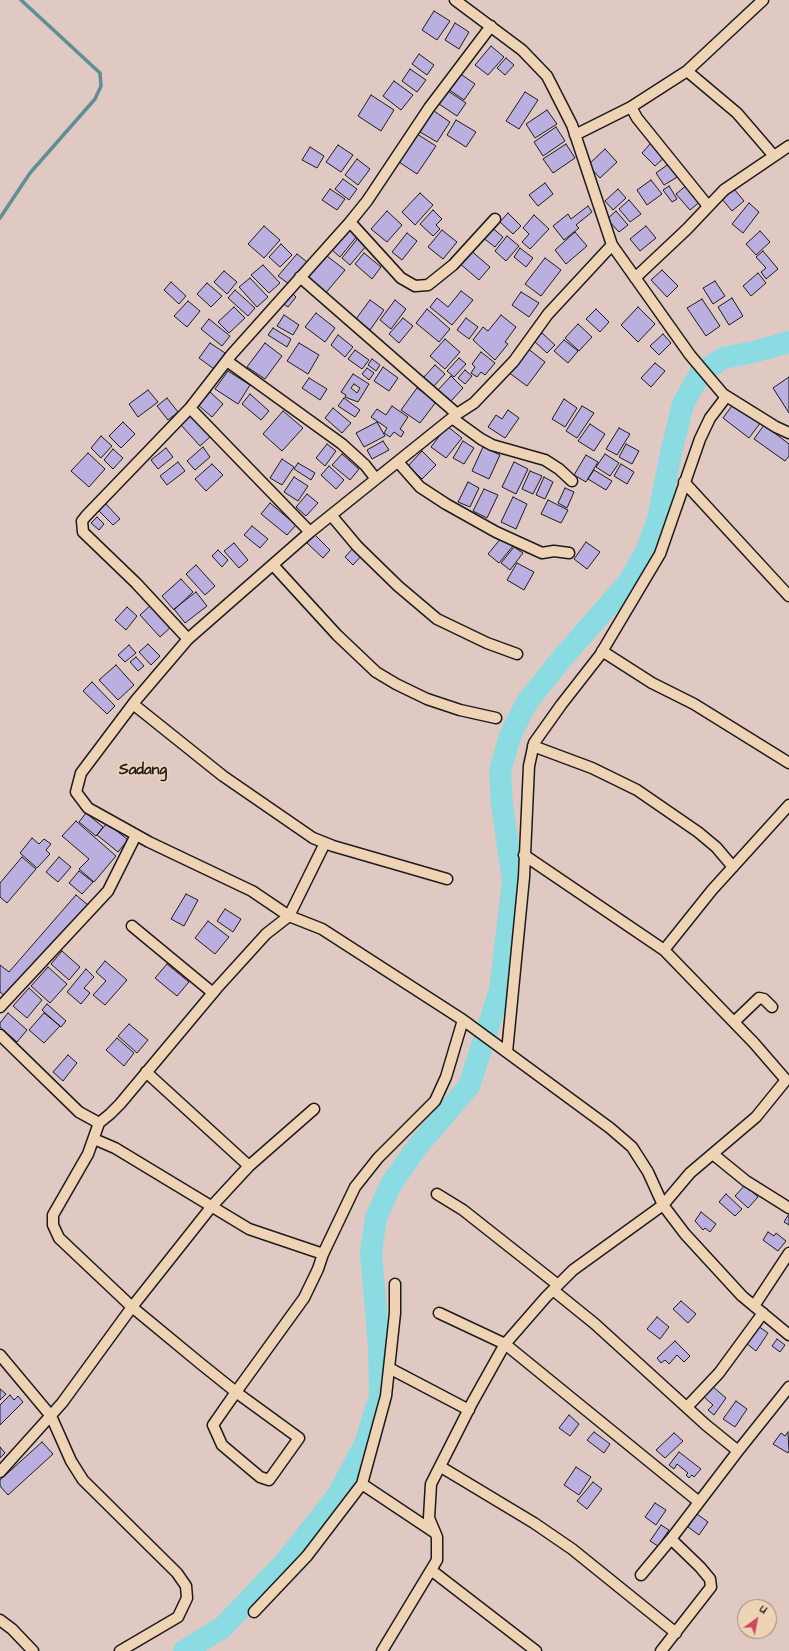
<!DOCTYPE html>
<style>
body{margin:0}
#map{position:relative;width:789px;height:1651px;overflow:hidden;background:#dfc9c2;font-family:"Architects Daughter",sans-serif}
canvas{display:block}
.north{position:absolute;left:737px;top:1599px;width:40px;height:40px;box-sizing:border-box;background:#eed4b5;border:1px solid #9a8a78;border-radius:50%;rotate:33deg;font-size:11px;font-weight:700;line-height:16px;text-align:center;color:#1c1c1c}
.north::after{content:'';display:block;margin:auto;width:14px;height:18px;background:#d1495b;clip-path:polygon(50% 0,100% 100%,50% 72%,0 100%)}
</style>
<div id="map">
<canvas width="789" height="1651"></canvas>
<div class="north">U</div>
</div>
<script>
const c = document.querySelector('canvas').getContext('2d');
c.lineJoin = 'round';
const toPath = rows => new Path2D(rows.map(r => 'M' + r).join(''));
function stroke(path, color, width, dash) { c.strokeStyle = color; c.lineWidth = width; c.lineCap = dash ? 'butt' : 'round'; c.setLineDash(dash || []); c.stroke(path); }
function fill(path, color) { c.fillStyle = color; c.fill(path, 'evenodd'); }
function label(font, color, halo, rows, align = 'center') {
  c.font = font + ' "Architects Daughter",sans-serif'; c.lineWidth = 3.5; c.setLineDash([]); c.textBaseline = 'middle'; c.strokeStyle = halo; c.fillStyle = color; for (const [text, x, y, turn = 0] of rows) {
    c.save(); c.translate(x, y); c.rotate((+turn || 0) * Math.PI / 180); c.textAlign = isNaN(turn) ? turn : align; if (halo) c.strokeText(text, 0, 0); c.fillText(text, 0, 0); c.restore();
  }
}
const stream = toPath([
 [0,218,30,173,95,99,101,86,100,73,21,0]
]);
const river = toPath([
 [184,1651,222,1628,287,1560,338,1495,365,1444,380,1396,379,1346,371,1253,376,1218,391,1184,418,1146,469,1086,500,990,513,881,502,805,500,771,510,736,527,702,564,656,628,583,646,552,658,519,671,453,683,404,700,374,723,358,753,352,789,342]
]);
const building = toPath([
 [434,11,450,21,437,40,422,30,434,11],
 [455,23,469,32,459,49,445,40,455,23],
 [491,46,504,57,488,75,475,65,491,46],
 [419,54,434,65,427,75,412,64,419,54],
 [506,58,514,65,505,75,497,68,506,58],
 [410,69,426,80,417,92,402,81,410,69],
 [459,73,475,84,464,100,448,89,459,73],
 [394,81,413,95,401,110,383,96,394,81],
 [445,89,466,103,457,116,436,102,445,89],
 [525,92,538,100,519,129,506,121,525,92],
 [371,95,394,110,381,131,358,116,371,95],
 [547,110,557,124,535,138,526,124,547,110],
 [434,111,450,122,437,142,420,132,434,111],
 [456,120,476,132,466,147,447,135,456,120],
 [556,127,565,141,543,156,534,142,556,127],
 [417,134,436,146,417,174,399,162,417,134],
 [651,143,665,157,655,166,642,153,651,143],
 [566,144,575,158,553,173,543,159,566,144],
 [338,145,353,155,341,172,326,162,338,145],
 [310,147,324,156,317,168,302,160,310,147],
 [605,149,617,162,600,178,588,165,605,149],
 [357,159,370,169,358,185,345,175,357,159],
 [670,163,679,176,664,185,656,173,670,163],
 [343,179,357,189,349,200,335,189,343,179],
 [651,180,662,194,647,205,637,190,651,180],
 [545,183,553,194,538,206,529,195,545,183],
 [688,184,702,200,690,210,676,194,688,184],
 [669,186,677,199,672,202,663,190,669,186],
 [330,189,345,199,337,210,322,200,330,189],
 [618,189,626,198,613,210,605,201,618,189],
 [734,189,744,201,732,211,722,199,734,189],
 [420,193,433,205,415,225,402,212,420,193],
 [629,200,641,214,630,222,619,209,629,200],
 [749,203,759,212,743,233,732,224,749,203],
 [588,206,592,212,576,225,579,228,564,240,553,226,568,214,571,219,588,206],
 [433,210,442,219,436,225,440,229,433,236,420,224,433,210],
 [387,211,402,225,387,242,371,229,387,211],
 [616,211,628,225,619,232,607,219,616,211],
 [508,213,521,226,513,234,500,222,508,213],
 [534,215,549,229,530,249,522,242,529,234,523,228,534,215],
 [264,226,280,240,264,258,248,244,264,226],
 [490,226,503,237,495,247,482,237,490,226],
 [646,226,656,238,640,251,630,239,646,226],
 [350,228,358,235,340,257,332,250,350,228],
 [442,230,457,242,443,259,428,247,442,230],
 [760,231,770,242,756,255,746,244,760,231],
 [575,232,587,246,566,264,555,250,575,232],
 [407,233,417,241,402,260,392,252,407,233],
 [507,236,519,246,506,261,495,251,507,236],
 [358,238,367,245,350,265,342,258,358,238],
 [281,244,292,255,280,267,269,257,281,244],
 [520,248,533,258,526,267,514,257,520,248],
 [469,249,490,267,479,280,458,262,469,249],
 [763,251,778,269,766,279,761,272,766,268,756,257,763,251],
 [364,253,381,267,372,279,355,264,364,253],
 [297,254,307,262,289,284,278,276,297,254],
 [327,256,345,270,324,295,306,280,327,256],
 [545,258,561,270,541,296,525,284,545,258],
 [263,265,280,283,269,293,251,275,263,265],
 [662,270,678,286,667,297,651,280,662,270],
 [224,271,237,282,227,294,214,282,224,271],
 [758,273,766,283,751,296,743,286,758,273],
 [250,278,268,297,257,307,239,287,250,278],
 [715,281,725,296,713,304,703,288,715,281],
 [171,282,186,296,179,304,164,290,171,282],
 [207,283,222,296,211,307,197,294,207,283],
 [235,290,255,308,248,316,228,298,235,290],
 [461,291,473,300,452,325,430,307,437,298,448,307,461,291],
 [291,292,296,297,288,307,282,303,291,292],
 [521,292,539,303,529,317,512,305,521,292],
 [732,298,743,316,729,325,718,307,732,298],
 [702,299,720,326,706,336,687,308,702,299],
 [370,300,384,310,370,330,356,319,370,300],
 [395,300,406,309,391,329,380,320,395,300],
 [188,301,200,311,187,327,174,316,188,301],
 [234,307,245,318,229,333,218,322,234,307],
 [638,307,655,324,638,342,621,325,638,307],
 [427,309,450,329,439,342,416,323,427,309],
 [596,309,609,322,600,332,586,319,596,309],
 [316,313,335,328,325,342,305,327,316,313],
 [284,315,299,325,293,335,277,326,284,315],
 [501,315,516,327,505,342,508,344,495,360,473,340,483,327,488,331,501,315],
 [403,318,413,326,399,343,389,334,403,318],
 [466,318,478,327,469,339,457,330,466,318],
 [209,319,230,336,222,346,201,329,209,319],
 [578,324,592,337,579,351,565,338,578,324],
 [273,328,291,339,287,347,268,335,273,328],
 [542,333,555,345,547,353,534,341,542,333],
 [663,334,671,343,659,355,650,346,663,334],
 [338,335,353,347,345,357,331,345,338,335],
 [445,339,460,352,445,369,430,356,445,339],
 [564,340,578,351,568,363,554,351,564,340],
 [210,343,225,353,214,369,199,358,210,343],
 [265,343,282,356,265,379,247,367,265,343],
 [299,343,319,355,308,374,287,361,299,343],
 [527,348,545,362,527,386,508,372,527,348],
 [355,350,369,360,362,369,348,359,355,350],
 [481,352,495,363,485,375,481,372,477,377,471,373,475,367,472,364,481,352],
 [459,358,466,364,454,377,447,371,459,358],
 [372,359,380,365,376,371,368,365,372,359],
 [655,363,665,371,651,387,641,378,655,363],
 [435,365,445,374,433,387,423,378,435,365],
 [383,367,398,378,389,391,374,381,383,367],
 [367,368,374,373,369,380,362,374,367,368],
 [465,370,472,376,465,384,458,378,465,370],
 [228,371,250,385,238,404,215,389,228,371],
 [353,374,369,384,358,402,345,397,346,395,341,392,353,374],
 [354,384,360,388,357,393,351,388,354,384],
 [451,376,463,388,451,401,438,390,451,376],
 [789,377,789,413,773,388,789,377],
 [309,378,327,389,320,400,302,388,309,378],
 [417,388,436,402,420,423,401,410,417,388],
 [148,390,158,402,138,417,129,404,148,390],
 [210,392,223,404,212,417,198,405,210,392],
 [250,394,269,411,261,420,242,404,250,394],
 [167,398,178,412,168,420,157,406,167,398],
 [344,398,360,410,355,417,338,406,344,398],
 [564,399,577,408,565,427,552,419,564,399],
 [734,403,761,422,749,438,723,418,734,403],
 [392,406,408,417,400,429,404,432,401,437,394,432,390,437,384,433,387,428,371,417,377,409,386,415,392,406],
 [582,406,594,413,577,438,566,431,582,406],
 [333,408,351,423,342,433,325,418,333,408],
 [508,410,519,418,505,438,488,427,496,415,502,419,508,410],
 [283,411,303,428,282,451,263,434,283,411],
 [192,415,211,436,200,446,181,425,192,415],
 [123,422,135,434,121,448,109,436,123,422],
 [377,422,385,436,364,447,356,433,377,422],
 [590,424,605,434,594,451,578,441,590,424],
 [764,425,789,444,789,456,785,461,754,439,764,425],
 [447,426,462,438,446,458,431,447,447,426],
 [619,428,630,434,617,455,606,449,619,428],
 [101,436,112,446,101,458,91,448,101,436],
 [383,441,389,450,372,459,367,450,383,441],
 [463,441,474,448,464,464,453,458,463,441],
 [327,444,336,451,325,466,316,458,327,444],
 [626,444,639,451,632,464,619,457,626,444],
 [203,447,210,457,195,470,187,461,203,447],
 [483,447,500,455,489,479,472,471,483,447],
 [166,448,173,457,158,469,151,460,166,448],
 [113,449,123,458,113,469,104,460,113,449],
 [422,451,436,465,422,479,408,466,422,451],
 [88,453,105,469,89,487,71,471,88,453],
 [342,454,359,469,350,480,332,465,342,454],
 [605,454,619,463,610,476,596,467,605,454],
 [586,455,598,462,586,482,574,475,586,455],
 [282,459,294,467,282,485,270,478,282,459],
 [178,462,185,471,167,485,160,476,178,462],
 [514,462,528,469,516,494,502,487,514,462],
 [298,463,315,473,311,480,294,469,298,463],
 [212,464,223,475,206,491,195,479,212,464],
 [621,464,634,472,627,484,614,476,621,464],
 [329,466,344,480,336,489,321,475,329,466],
 [594,470,612,481,606,490,588,479,594,470],
 [530,471,542,476,533,494,522,489,530,471],
 [294,477,308,486,298,501,284,492,294,477],
 [544,477,553,482,545,499,536,495,544,477],
 [468,482,479,488,470,507,458,502,468,482],
 [565,488,574,492,567,508,558,503,565,488],
 [484,489,498,495,487,518,473,511,484,489],
 [307,494,318,503,306,516,296,507,307,494],
 [513,497,527,504,516,529,501,522,513,497],
 [548,500,568,510,561,523,541,514,548,500],
 [104,502,120,519,113,525,97,509,104,502],
 [270,503,296,525,287,535,261,514,270,503],
 [97,517,104,524,99,530,91,523,97,517],
 [252,526,268,539,260,548,244,535,252,526],
 [315,535,330,550,323,558,307,543,315,535],
 [502,537,513,546,499,563,488,554,502,537],
 [586,542,600,552,587,569,574,559,586,542],
 [234,543,248,560,239,568,224,551,234,543],
 [355,546,363,554,353,565,345,557,355,546],
 [514,547,523,553,510,570,501,563,514,547],
 [218,550,228,560,222,567,212,556,218,550],
 [517,563,534,572,524,590,507,580,517,563],
 [196,565,215,586,205,595,186,574,196,565],
 [181,579,193,592,174,610,162,596,181,579],
 [196,592,207,606,185,623,174,609,196,592],
 [152,604,172,626,160,637,140,615,152,604],
 [127,607,137,616,126,630,115,620,127,607],
 [148,644,160,656,151,665,139,652,148,644],
 [129,645,136,653,125,662,118,655,129,645],
 [136,657,144,666,138,671,130,662,136,657],
 [116,665,134,685,118,700,99,680,116,665],
 [92,682,115,706,107,714,83,691,92,682],
 [86,813,103,827,96,836,79,822,86,813],
 [76,821,116,856,94,882,79,869,89,859,62,836,76,821],
 [107,823,128,840,118,852,97,835,107,823],
 [32,838,39,844,44,839,51,844,46,850,50,854,37,868,20,853,32,838],
 [22,857,36,869,7,903,0,897,0,883,22,857],
 [59,857,71,867,58,882,46,872,59,857],
 [79,871,93,882,82,894,69,883,79,871],
 [186,894,198,900,184,926,171,919,186,894],
 [76,895,88,905,7,998,0,992,0,965,9,972,76,895],
 [225,909,241,919,233,932,217,921,225,909],
 [208,921,229,937,215,954,195,938,208,921],
 [62,951,80,967,69,980,51,964,62,951],
 [105,961,127,980,105,1005,93,995,106,981,96,972,105,961],
 [167,964,189,982,177,996,155,978,167,964],
 [48,967,67,984,50,1003,31,986,48,967],
 [86,969,94,977,84,988,90,993,81,1004,67,992,86,969],
 [29,988,42,1000,27,1018,13,1006,29,988],
 [47,1004,66,1021,61,1027,42,1010,47,1004],
 [8,1013,27,1030,17,1042,0,1027,0,1023,8,1013],
 [44,1013,60,1026,44,1043,29,1030,44,1013],
 [129,1024,148,1040,137,1053,118,1036,129,1024],
 [117,1038,134,1053,124,1066,106,1050,117,1038],
 [68,1055,77,1063,63,1081,53,1072,68,1055],
 [745,1185,758,1197,748,1208,735,1196,745,1185],
 [726,1194,742,1209,735,1216,719,1202,726,1194],
 [701,1212,716,1224,710,1232,705,1228,703,1230,695,1221,701,1212],
 [789,1214,789,1225,784,1222,789,1214],
 [768,1232,774,1236,776,1233,786,1241,778,1251,763,1240,768,1232],
 [681,1301,696,1314,688,1323,673,1309,681,1301],
 [657,1317,669,1327,660,1339,647,1329,657,1317],
 [758,1326,768,1333,756,1351,746,1343,758,1326],
 [777,1339,785,1345,780,1352,772,1346,777,1339],
 [675,1341,690,1356,684,1362,677,1355,669,1364,665,1360,661,1363,657,1358,675,1341],
 [712,1386,726,1398,714,1415,708,1410,713,1405,703,1396,712,1386],
 [0,1389,6,1394,0,1400,0,1389],
 [10,1395,14,1400,18,1396,23,1402,0,1425,0,1405,10,1395],
 [736,1401,747,1409,735,1427,723,1419,736,1401],
 [569,1415,579,1424,570,1436,559,1428,569,1415],
 [594,1432,610,1444,604,1453,587,1440,594,1432],
 [788,1432,789,1451,788,1453,773,1444,781,1433,785,1436,788,1432],
 [674,1433,683,1441,665,1458,656,1450,674,1433],
 [42,1442,53,1454,8,1495,0,1486,0,1480,42,1442],
 [0,1447,5,1453,0,1458,0,1447],
 [679,1452,701,1469,694,1477,692,1475,689,1478,686,1475,688,1473,677,1464,674,1469,669,1465,679,1452],
 [576,1467,591,1477,579,1495,564,1485,576,1467],
 [593,1482,602,1489,587,1509,577,1501,593,1482],
 [655,1503,666,1510,656,1525,645,1517,655,1503],
 [697,1514,708,1522,699,1535,688,1527,697,1514],
 [661,1525,669,1530,658,1546,650,1541,661,1525]
]);
const street = toPath([
 [455,0,522,50,547,76,572,125,612,245,690,355,723,394,776,427,789,433],
 [687,71,737,113,774,156],
 [575,135,631,107],
 [708,206,637,118,631,107,687,71,763,0],
 [350,222,401,278,415,286,428,285,453,265,495,219],
 [300,277,457,414,474,403,514,361,548,314,612,245],
 [635,278,687,229,724,190,789,146],
 [227,361,342,444,365,465,376,479],
 [190,408,310,532,457,414],
 [452,418,481,439,492,445,545,460,559,469,572,481],
 [398,462,420,487,446,504,496,532,542,553,554,551,569,553],
 [684,482,789,596],
 [331,515,357,546,398,586,437,619,487,643,517,654],
 [273,565,337,635,376,672,396,684,427,699,460,710,496,718],
 [188,639,310,532],
 [602,651,652,683,694,704,789,763],
 [133,704,223,776,313,838,333,846,447,879],
 [533,746,592,768,637,790,698,832,716,847,733,867],
 [325,843,289,916,252,891,149,842,88,808,76,792,81,773,136,700,188,639,136,583,83,532,82,521,86,516,190,408,232,354,350,222,367,201,429,108,491,26],
 [524,855,664,950],
 [132,926,213,993],
 [0,1007,108,891,136,835],
 [734,1022,759,998,764,999,772,1007],
 [0,1035,79,1112,99,1123,110,1114,120,1104,217,988,266,934,289,916,322,929,463,1020,610,1128,632,1147,648,1172,663,1205,685,1234,742,1296,789,1335],
 [507,1052,524,877,529,766,534,743,561,705,600,655,660,554,700,439,710,418,726,397],
 [146,1072,249,1166],
 [94,1139,115,1148,249,1229,323,1254,318,1269,304,1298,236,1392,213,1425,222,1445,260,1477,269,1480,299,1438,244,1398,236,1392,201,1364,132,1307,59,1238,53,1225,53,1215,88,1154,99,1123],
 [714,1155,746,1181,789,1208],
 [437,1194,463,1210,558,1285],
 [323,1254,355,1187,378,1158,435,1101,446,1077,463,1020],
 [553,1290,595,1324,706,1425,738,1451],
 [754,1306,789,1253],
 [439,1313,505,1344,699,1502],
 [0,1355,51,1416,71,1461,83,1480,177,1573,186,1586,187,1598,178,1617,120,1651],
 [389,1368,469,1410],
 [687,1407,719,1373,763,1313],
 [441,1467,534,1523,572,1549,676,1633],
 [0,1472,62,1403,132,1307,212,1206,249,1166,314,1109],
 [362,1484,434,1532],
 [431,1570,536,1651],
 [641,1575,671,1539],
 [254,1612,307,1556,362,1484,386,1396,395,1313,395,1284],
 [0,1620,12,1629,33,1651],
 [382,1651,437,1560,437,1537,429,1518,431,1484,472,1403,505,1344,546,1297,573,1270,663,1205,690,1173,756,1117,786,1080,754,1043,664,950,712,890,789,805],
 [661,1651,711,1587,710,1579,700,1567,671,1539,738,1451,789,1387]
]);
const quarterNames = [
 ["Sadang",143,771]
];
stroke(stream, '#5e8f93', 3.5);
stroke(river, '#8adce2', 22);
fill(building, '#bbafe0');
stroke(building, '#1c1c1c', 1);
stroke(street, '#1c1c1c', 13);
stroke(street, '#eed4b5', 10);
label('bold 15px', '#1c1c1c', '#eed4b5', quarterNames);
</script>
